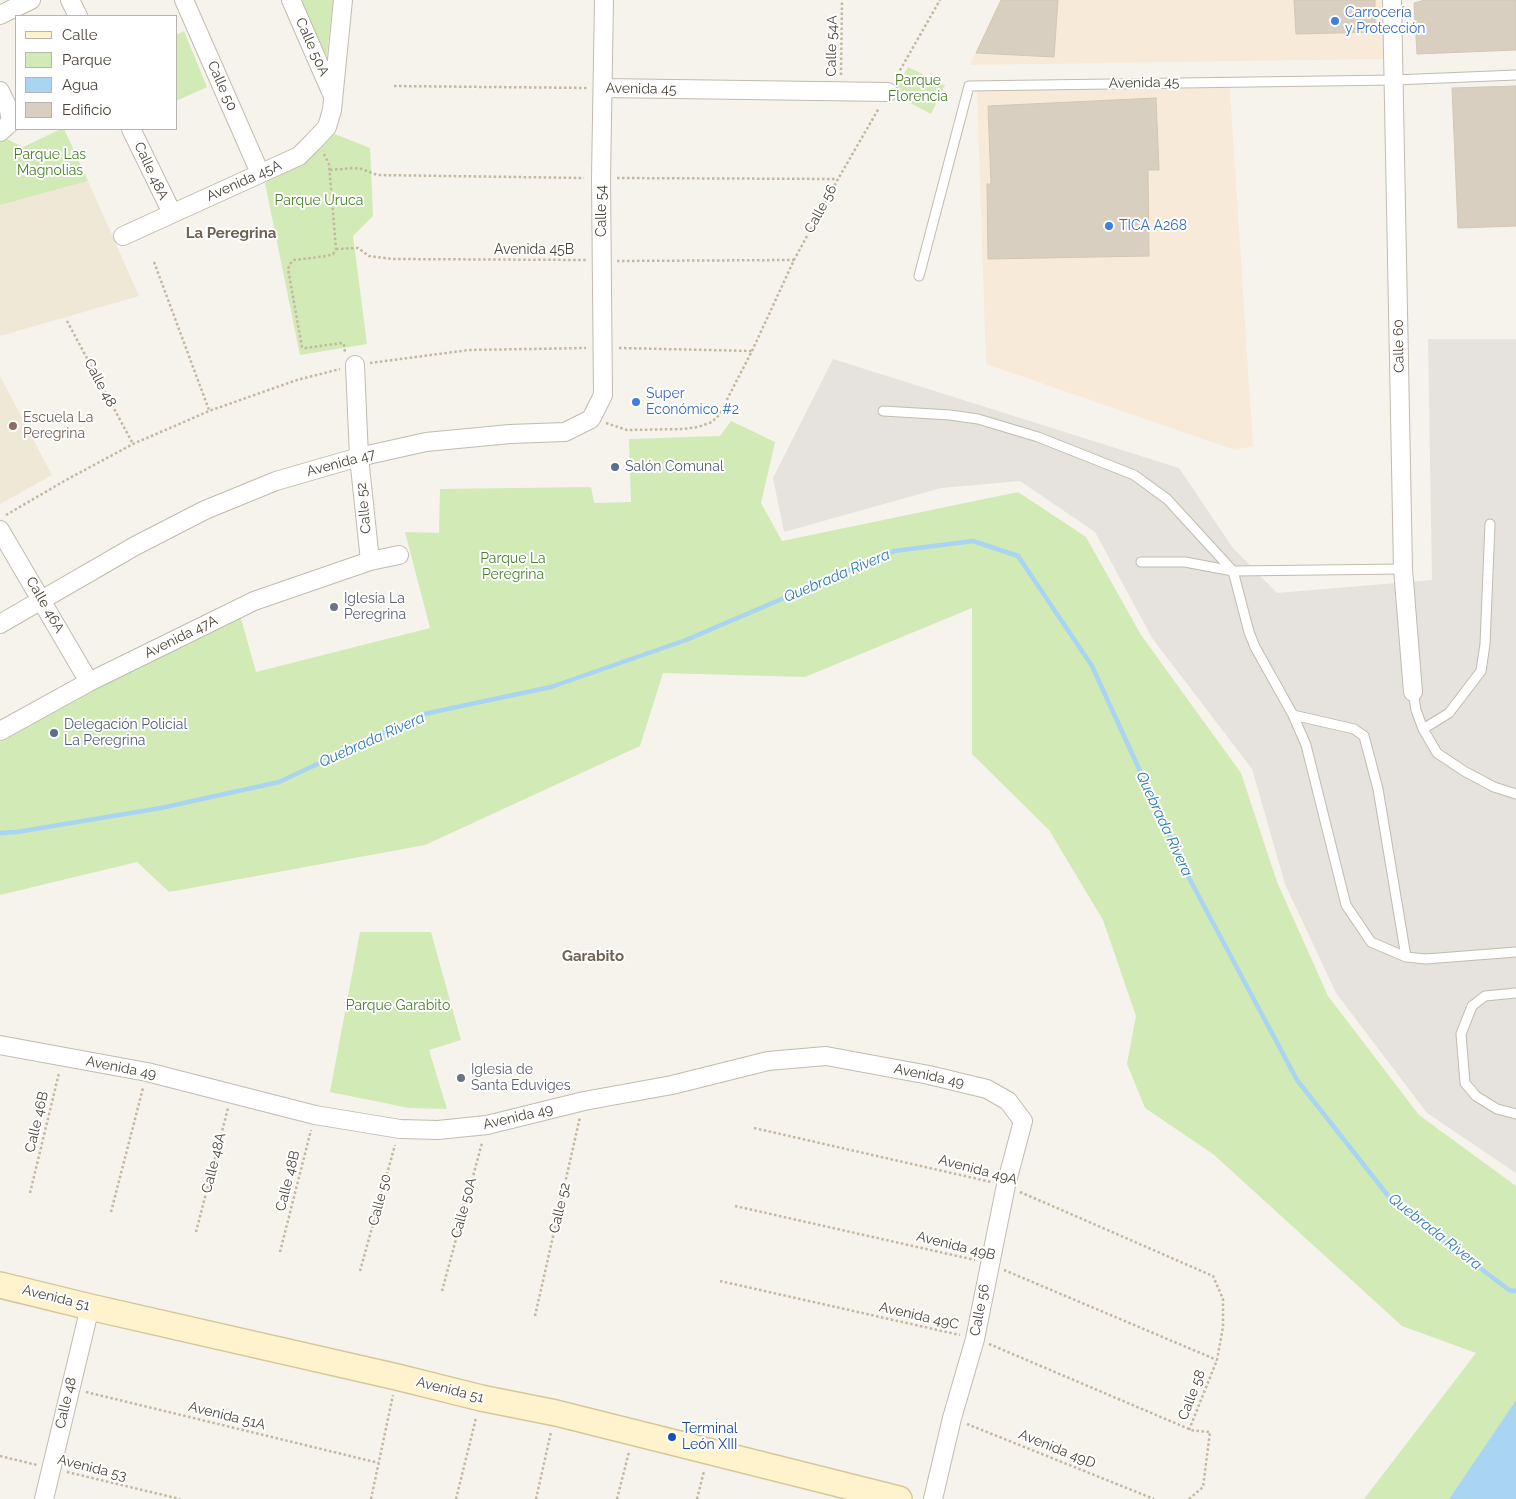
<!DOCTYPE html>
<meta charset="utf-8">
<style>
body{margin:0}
#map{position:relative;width:1516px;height:1499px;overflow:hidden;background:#f6f3ec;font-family:Raleway,sans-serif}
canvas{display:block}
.legend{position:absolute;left:15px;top:15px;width:162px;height:115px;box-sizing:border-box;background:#fff;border:1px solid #b7b4b0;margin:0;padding:6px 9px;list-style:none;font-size:15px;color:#4b4439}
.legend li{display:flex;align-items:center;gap:10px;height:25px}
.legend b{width:25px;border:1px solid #b7b4b0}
</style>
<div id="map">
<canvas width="1516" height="1499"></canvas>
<ul class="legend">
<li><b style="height:6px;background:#fff3cd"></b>Calle</li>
<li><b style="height:14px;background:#d2eab5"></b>Parque</li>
<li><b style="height:14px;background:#a9d4f2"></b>Agua</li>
<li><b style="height:14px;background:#d8cfc1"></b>Edificio</li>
</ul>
</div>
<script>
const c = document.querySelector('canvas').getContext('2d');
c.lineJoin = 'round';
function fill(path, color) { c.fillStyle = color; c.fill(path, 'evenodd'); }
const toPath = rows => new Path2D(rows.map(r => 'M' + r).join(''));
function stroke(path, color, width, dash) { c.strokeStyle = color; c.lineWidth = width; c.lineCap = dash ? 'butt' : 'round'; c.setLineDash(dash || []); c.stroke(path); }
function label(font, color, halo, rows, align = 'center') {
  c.font = font + ' Raleway,sans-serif'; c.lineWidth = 4; c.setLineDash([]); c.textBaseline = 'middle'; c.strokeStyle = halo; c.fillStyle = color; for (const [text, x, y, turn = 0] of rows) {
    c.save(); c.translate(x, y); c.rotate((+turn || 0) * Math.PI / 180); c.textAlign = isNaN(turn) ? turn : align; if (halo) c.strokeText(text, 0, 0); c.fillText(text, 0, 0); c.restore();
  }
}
const commercial = toPath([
 [1001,0,1383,0,1384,59,970,65],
 [1229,76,1253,446,1235,450,986,364,977,89]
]);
const industrial = toPath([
 [1428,339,1516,339,1516,1173,1427,1113,1336,993,1285,884,1252,769,1152,638,1095,532,1020,481,941,488,784,532,773,478,833,359,1179,468,1233,548,1277,593,1432,580]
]);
const education = toPath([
 [88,181,139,296,0,336,0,205],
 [0,376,52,475,0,504]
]);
const green = toPath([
 [296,0,333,0,327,56,316,45],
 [184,31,207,87,176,101,176,35],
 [908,67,945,85,931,114,893,94],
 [61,129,64,129,88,181,0,205,0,140,5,138,23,147],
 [327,131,370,148,373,216,353,236,367,344,300,355,265,183],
 [731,421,775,442,761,503,782,541,1018,492,1086,537,1141,635,1241,773,1277,882,1328,996,1419,1115,1516,1186,1516,1400,1449,1499,1364,1499,1476,1353,1402,1326,1213,1154,1145,1108,1127,1064,1136,1016,1103,920,1049,830,972,754,972,608,805,677,663,673,640,746,425,845,169,892,137,862,0,895,0,742,80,695,240,615,256,672,430,628,405,532,439,533,440,489,591,487,594,503,631,502,629,439,720,436],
 [360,932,431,932,461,1040,429,1050,447,1109,409,1108,330,1092]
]);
const water = toPath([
 [1516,1400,1516,1499,1449,1499]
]);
const stream = toPath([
 [0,833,17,832,161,808,279,782,424,714,551,687,686,640,894,551,973,541,1018,556,1092,666,1189,878,1297,1080,1393,1202,1509,1290,1516,1291]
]);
const building = toPath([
 [1001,0,1058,0,1054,57,976,53,1001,0],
 [1294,0,1375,0,1375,32,1296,34,1294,0],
 [1425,0,1516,0,1516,50,1417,54,1414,3,1425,0],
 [1516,86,1516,226,1458,228,1452,88,1516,86],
 [1156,98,1159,170,1148,170,1149,256,988,259,987,184,991,184,988,106,1156,98]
]);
const path = toPath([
 [841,75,842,0],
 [895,79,940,0],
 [394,86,588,88],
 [324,154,329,164,336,249,333,254,327,256,294,260,290,264,288,269,302,347,305,348,342,343,344,344,345,353],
 [330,170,353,168,362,169,377,175,584,178],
 [617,178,837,179],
 [336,249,358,248,369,256,392,259,586,260],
 [617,261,794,260],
 [154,262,209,410],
 [67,321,133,444],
 [619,348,752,351],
 [370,363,469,350,586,348],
 [606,423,627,430,683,429,698,427,712,422,719,415,752,351,794,260,838,179,879,108],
 [6,515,66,480,133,444,209,411,297,380,340,369],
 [754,1128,991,1182],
 [1020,1192,1213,1276,1223,1299,1223,1327,1217,1360,1189,1430,1210,1432,1203,1487,1189,1499],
 [30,1193,59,1073],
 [735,1206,975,1260],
 [111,1212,143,1088],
 [196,1232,228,1108],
 [280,1252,311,1130],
 [1004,1270,1217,1360],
 [360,1271,395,1145],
 [720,1281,960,1335],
 [442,1291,482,1143],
 [535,1316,580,1117],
 [989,1344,1189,1429],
 [86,1392,379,1463],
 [967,1424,1154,1499],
 [0,1456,37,1465],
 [67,1472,180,1499],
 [371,1499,393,1395],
 [456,1499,476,1418],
 [536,1499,551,1432],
 [617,1499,629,1452],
 [697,1499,704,1471]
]);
const lane = toPath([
 [919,276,969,86,1394,80,1516,75],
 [883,411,950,415,978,419,1038,437,1134,475,1167,499,1233,571,1249,632,1255,647,1293,715,1354,729,1364,736,1378,789,1406,957],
 [1141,562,1185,562,1233,571,1403,569],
 [1413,692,1416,710,1423,729,1437,753,1464,771,1494,787,1516,794],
 [1293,715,1306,745,1346,905,1371,942,1406,957,1426,959,1516,952],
 [1423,729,1449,713,1481,671,1485,644,1490,524],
 [1516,993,1485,996,1472,1006,1461,1034,1465,1083,1476,1096,1497,1109,1516,1114]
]);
const street = toPath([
 [70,0,78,16],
 [184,0,260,173],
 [291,0,332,94],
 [1392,0,1403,569,1413,692],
 [0,15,31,0],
 [603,88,888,92],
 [0,91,9,110,11,122,0,132],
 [131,129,172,213],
 [123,236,299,156,313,142,327,127,332,110,343,0],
 [355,365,359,457,370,561,399,555],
 [0,530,89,682],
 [0,624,135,546,205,510,276,481,359,457,426,442,510,434,565,432,591,419,603,395,601,178,604,0],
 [0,731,89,682,254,601,370,561],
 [0,1045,147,1072,315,1115,400,1129,438,1130,487,1125,584,1101,672,1085,768,1061,826,1056,929,1075,987,1089,1008,1101,1023,1121,1006,1185,975,1339,952,1418,933,1499],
 [44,1499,90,1307]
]);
const secondary = toPath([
 [0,1285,90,1307,397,1377,481,1398,556,1413,899,1499]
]);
const markers = [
 [1335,21,5,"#3f7fe0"],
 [1109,226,5,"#3f7fe0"],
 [636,402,5,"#3f7fe0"],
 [13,426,5,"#8d6e63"],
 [615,467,5,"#5c6f8a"],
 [334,607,5,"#6b7280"],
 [54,733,5,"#5c6f8a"],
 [461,1078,5,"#6b7280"],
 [672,1437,5,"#1a4fb4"]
];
const shopNames = [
 ["Carrocería",1345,13],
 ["y Protección",1345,29],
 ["TICA A268",1119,226],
 ["Super",646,394],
 ["Económico #2",646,410]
];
const streetNames = [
 ["Calle 54A",832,46,-89],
 ["Calle 50A",312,47,66],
 ["Avenida 45",1144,83,-1],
 ["Calle 50",222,86,66],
 ["Avenida 45",641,89,1],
 ["Calle 48A",151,171,65],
 ["Avenida 45A",244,181,-24],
 ["Calle 56",821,209,-62],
 ["Calle 54",602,211,-90],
 ["Avenida 45B",534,250],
 ["Calle 60",1399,346,-91],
 ["Calle 48",100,383,62],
 ["Avenida 47",341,463,-15],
 ["Calle 52",364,508,-96],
 ["Calle 46A",45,605,60],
 ["Avenida 47A",181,637,-26],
 ["Avenida 49",121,1068,11],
 ["Avenida 49",929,1076,12],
 ["Avenida 49",518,1117,-13],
 ["Calle 46B",37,1122,-77],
 ["Calle 48A",214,1163,-76],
 ["Avenida 49A",978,1170,15],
 ["Calle 48B",288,1181,-76],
 ["Calle 50",380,1200,-75],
 ["Calle 50A",464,1208,-75],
 ["Calle 52",560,1208,-77],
 ["Avenida 49B",956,1246,14],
 ["Avenida 51",56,1298,14],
 ["Calle 56",980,1310,-79],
 ["Avenida 49C",919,1316,13],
 ["Avenida 51",450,1390,14],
 ["Calle 58",1192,1395,-69],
 ["Calle 48",66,1403,-77],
 ["Avenida 51A",227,1416,14],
 ["Avenida 49D",1057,1449,22],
 ["Avenida 53",92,1468,14]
];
const parkNames = [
 ["Parque",918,81],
 ["Florencia",918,97],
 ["Parque Las",50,155],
 ["Magnolias",50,171],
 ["Parque Uruca",319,201],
 ["Parque La",513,559],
 ["Peregrina",513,575],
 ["Parque Garabito",398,1006]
];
const educationNames = [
 ["Escuela La",23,418],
 ["Peregrina",23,434]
];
const serviceNames = [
 ["Salón Comunal",625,467],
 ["Delegación Policial",64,725],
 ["La Peregrina",64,741]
];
const worshipNames = [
 ["Iglesia La",344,599],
 ["Peregrina",344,615],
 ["Iglesia de",471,1070],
 ["Santa Eduviges",471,1086]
];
const transitNames = [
 ["Terminal",682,1429],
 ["León XIII",682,1445]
];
const neighbourhoodNames = [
 ["La Peregrina",231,233],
 ["Garabito",593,956]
];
const waterNames = [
 ["Quebrada Rivera",837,576,-23],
 ["Quebrada Rivera",372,740,-24],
 ["Quebrada Rivera",1164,824,65],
 ["Quebrada Rivera",1435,1232,38]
];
fill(commercial, '#f7ead8');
fill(industrial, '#e6e2dd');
fill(education, '#efe8d6');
fill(green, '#d2eab5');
fill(water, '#a9d4f2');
stroke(stream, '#a9d4f2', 4.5);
fill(building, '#d8cfc1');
stroke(building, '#d3c7b4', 1);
stroke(lane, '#c2bbae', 11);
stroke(street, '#c2bbae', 20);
stroke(secondary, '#d6c79b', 28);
stroke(path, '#c4b79f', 2.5, [2.5, 2.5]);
stroke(lane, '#fff', 9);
stroke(street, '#fff', 18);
stroke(secondary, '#fff3cd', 25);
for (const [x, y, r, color] of markers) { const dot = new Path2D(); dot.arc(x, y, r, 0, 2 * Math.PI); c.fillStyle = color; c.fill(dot); stroke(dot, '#fff', 2); }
label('14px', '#366cbe', '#fff', shopNames, 'left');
label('14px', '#4b4439', '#fff', streetNames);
label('14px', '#4a7f2a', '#fff', parkNames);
label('14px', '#785e54', '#fff', educationNames, 'left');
label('14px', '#4e5e75', '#fff', serviceNames, 'left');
label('14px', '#5b616d', '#fff', worshipNames, 'left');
label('14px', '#164399', '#fff', transitNames, 'left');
label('bold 15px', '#6e6250', '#fff', neighbourhoodNames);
label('italic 15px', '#2e7ab2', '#fff', waterNames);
</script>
